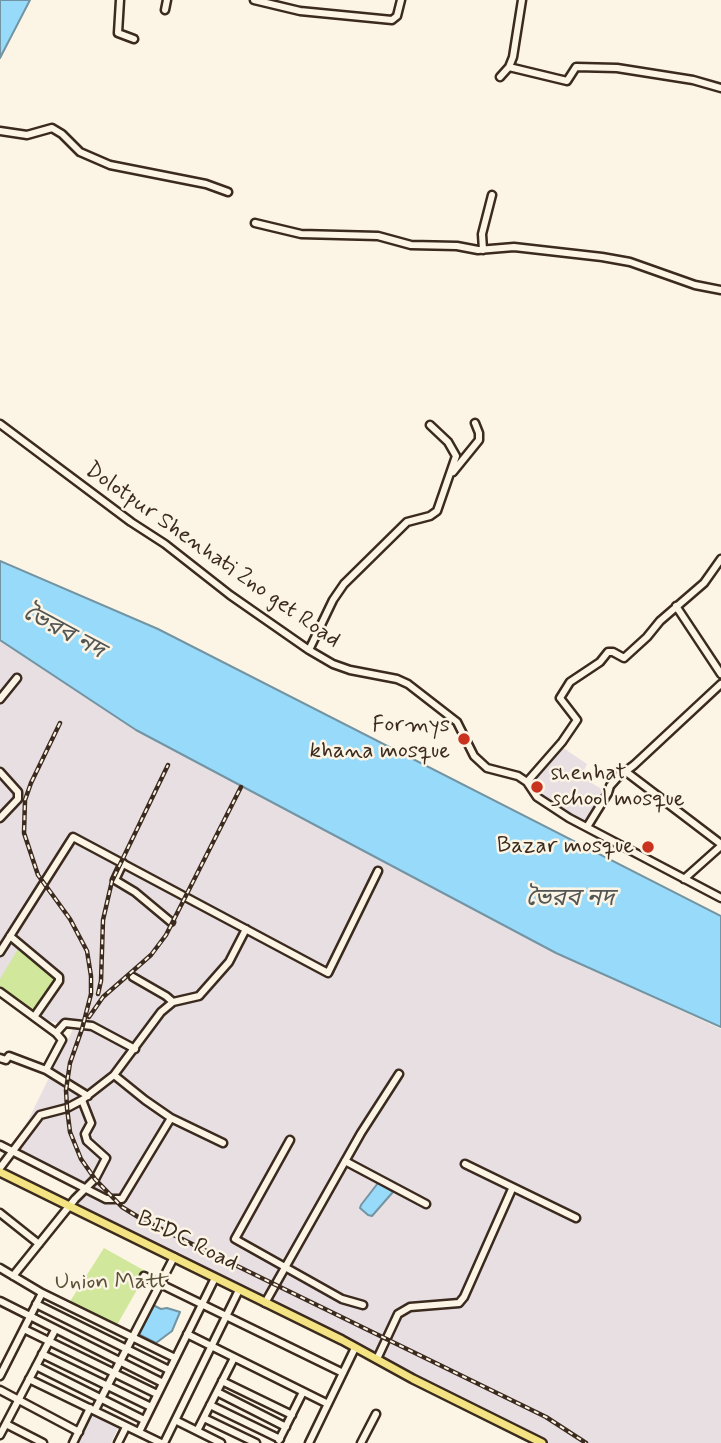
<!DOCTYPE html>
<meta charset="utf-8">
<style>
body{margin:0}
canvas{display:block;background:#fcf5e5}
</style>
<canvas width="721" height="1443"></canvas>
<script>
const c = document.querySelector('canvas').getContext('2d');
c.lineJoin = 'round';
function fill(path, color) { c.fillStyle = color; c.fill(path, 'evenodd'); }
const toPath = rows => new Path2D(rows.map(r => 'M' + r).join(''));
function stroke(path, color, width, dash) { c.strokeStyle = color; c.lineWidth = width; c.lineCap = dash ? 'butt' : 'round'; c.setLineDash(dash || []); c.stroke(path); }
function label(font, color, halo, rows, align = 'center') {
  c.font = font + ' Mynerve,"Noto Sans Bengali",sans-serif'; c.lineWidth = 5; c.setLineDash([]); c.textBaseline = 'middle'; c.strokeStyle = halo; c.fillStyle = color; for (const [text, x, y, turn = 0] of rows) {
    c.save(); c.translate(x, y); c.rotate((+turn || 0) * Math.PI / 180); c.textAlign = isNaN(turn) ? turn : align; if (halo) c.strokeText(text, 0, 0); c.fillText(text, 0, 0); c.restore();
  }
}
const built = toPath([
 [0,640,136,730,433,888,449,894,449,896,556,953,721,1029,721,1443,548,1443,71,1206,84,1189,12,1153,74,1027,34,1017,0,987],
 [559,745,587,764,581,777,607,792,587,826,539,797,530,783],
 [86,1408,120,1424,111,1443,69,1443]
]);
const green = toPath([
 [18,949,57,978,56,983,34,1013,0,987,0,979],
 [104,1248,147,1272,117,1325,69,1303]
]);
const water = toPath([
 [0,0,30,0,0,58,0,0],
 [0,561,158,629,721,916,721,1027,556,953,136,730,0,640,0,561],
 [378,1183,393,1192,372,1216,368,1215,360,1208,361,1205,378,1183],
 [153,1305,161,1309,167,1308,180,1312,172,1331,156,1343,138,1334,153,1305]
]);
const minor = toPath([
 [120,0,118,33,134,39],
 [254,0,300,11,392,20,397,16,401,0],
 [165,10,167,0],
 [509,67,567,81,576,67,617,68,693,80,721,88],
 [500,77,509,67,513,57,522,0],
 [0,131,27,135,52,128,62,134,80,152,110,165,206,184,228,192],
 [255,223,301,234,378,236,411,245,457,246,478,250,514,247,602,257,630,262,695,285,721,290],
 [483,250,482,234,492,195],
 [0,424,131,522,165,544,230,595,309,650,333,664,350,670,397,679,408,684,457,722,474,756,487,768,518,776,527,782,537,797,569,818,721,898],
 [453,472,479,440,479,433,475,423],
 [676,606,721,674],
 [309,650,333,600,344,584,407,522,430,516,437,511,456,456,448,442,430,425],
 [0,699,17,678],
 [625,771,721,844],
 [0,772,18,792,18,799,0,818],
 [527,782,562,742,577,720,560,698,570,682,600,662,608,652,613,652,624,658,647,637,660,621,704,583,721,559],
 [587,827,608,793,610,786,618,777,634,765,721,684],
 [123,863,115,880,135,892,171,922],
 [684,879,721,846],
 [10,936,59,977,59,981,34,1017],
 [0,952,73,837,328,973,378,871],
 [133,977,166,996,173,1002],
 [0,992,56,1033,65,1023,92,1026,135,1049],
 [0,1058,6,1060,9,1056,46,1070,88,1096],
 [46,1070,62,1040,56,1033],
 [114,1075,145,1100,171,1118,223,1143],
 [290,1140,235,1239,342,1299,363,1305],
 [0,1145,106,1199,122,1199,171,1118],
 [345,1161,426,1204],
 [465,1164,576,1218],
 [0,1168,40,1115,67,1108,82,1100,114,1075,161,1012,173,1002,199,996,229,962,246,929],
 [0,1213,39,1244],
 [0,1268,42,1293,175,1358],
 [13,1276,75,1199,95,1179,106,1158,87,1141,85,1134,91,1123,82,1100],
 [144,1276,343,1373],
 [0,1301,163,1383],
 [265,1303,361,1133,399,1074],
 [36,1304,169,1370],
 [24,1329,157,1394],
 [187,1334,328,1404],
 [42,1354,151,1407],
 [377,1359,398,1314,410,1307,459,1303,464,1297,512,1189],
 [36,1366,144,1420],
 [0,1376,42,1293],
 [29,1379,161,1443],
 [222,1381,292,1415],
 [0,1390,79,1432],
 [217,1392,286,1427],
 [210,1405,280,1439],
 [95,1410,174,1257],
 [204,1418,256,1443],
 [177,1421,221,1443],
 [6,1424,43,1443],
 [197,1431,234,1358],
 [139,1432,215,1278],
 [0,1435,55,1330],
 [279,1440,303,1392],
 [73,1443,90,1408],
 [118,1443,126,1427],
 [164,1443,239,1290],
 [309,1443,355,1348],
 [361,1443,376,1414]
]);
const major = toPath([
 [0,1172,342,1340,413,1379,542,1443]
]);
const rail = toPath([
 [60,723,31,783,25,800,24,833,38,875,70,919,87,951,91,976,91,994,82,1029,70,1063,66,1090,67,1108,70,1132,81,1159,95,1179,122,1207,143,1220,546,1417,586,1443],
 [98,994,101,981,103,920,112,881,168,765],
 [89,1017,103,997,151,955,166,935,241,787]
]);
const markers = [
 [464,739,7,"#c8321e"],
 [537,787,7,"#c8321e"],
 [648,847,7,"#c8321e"]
];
const streetNames = [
 ["Dolotpur Shenhati 2no get Road",212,556,35],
 ["BIDC Road",187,1242,26]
];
const poiNames = [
 ["Formys",450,726],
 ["khana mosque",450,752],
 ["shenhat",551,774,"left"],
 ["school mosque",551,800,"left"],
 ["Bazar mosque",634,847]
];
const parkNames = [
 ["Union Matt",112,1283]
];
const waterNames = [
 ["ভৈরব নদ",63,633,28],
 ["ভৈরব নদ",570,900]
];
fill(built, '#e8dfe3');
fill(green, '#d1e79c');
fill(water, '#98dafa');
stroke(water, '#7394a2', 2);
stroke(minor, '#3b2a1e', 11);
stroke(major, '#3b2a1e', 12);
stroke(minor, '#fcf5e5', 6);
stroke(major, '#f4e382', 7);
stroke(rail, '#3b2a1e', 4.5);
stroke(rail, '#fcf5e5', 2, [5]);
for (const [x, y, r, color] of markers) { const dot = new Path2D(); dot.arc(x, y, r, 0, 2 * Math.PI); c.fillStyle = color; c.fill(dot); stroke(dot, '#fcf5e5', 2.5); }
label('23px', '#3b2a1e', '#fcf5e5', streetNames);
label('23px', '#3b2a1e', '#fcf5e5', poiNames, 'right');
label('23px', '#595037', '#fcf5e5', parkNames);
label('italic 24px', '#525655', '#fcf5e5', waterNames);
</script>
